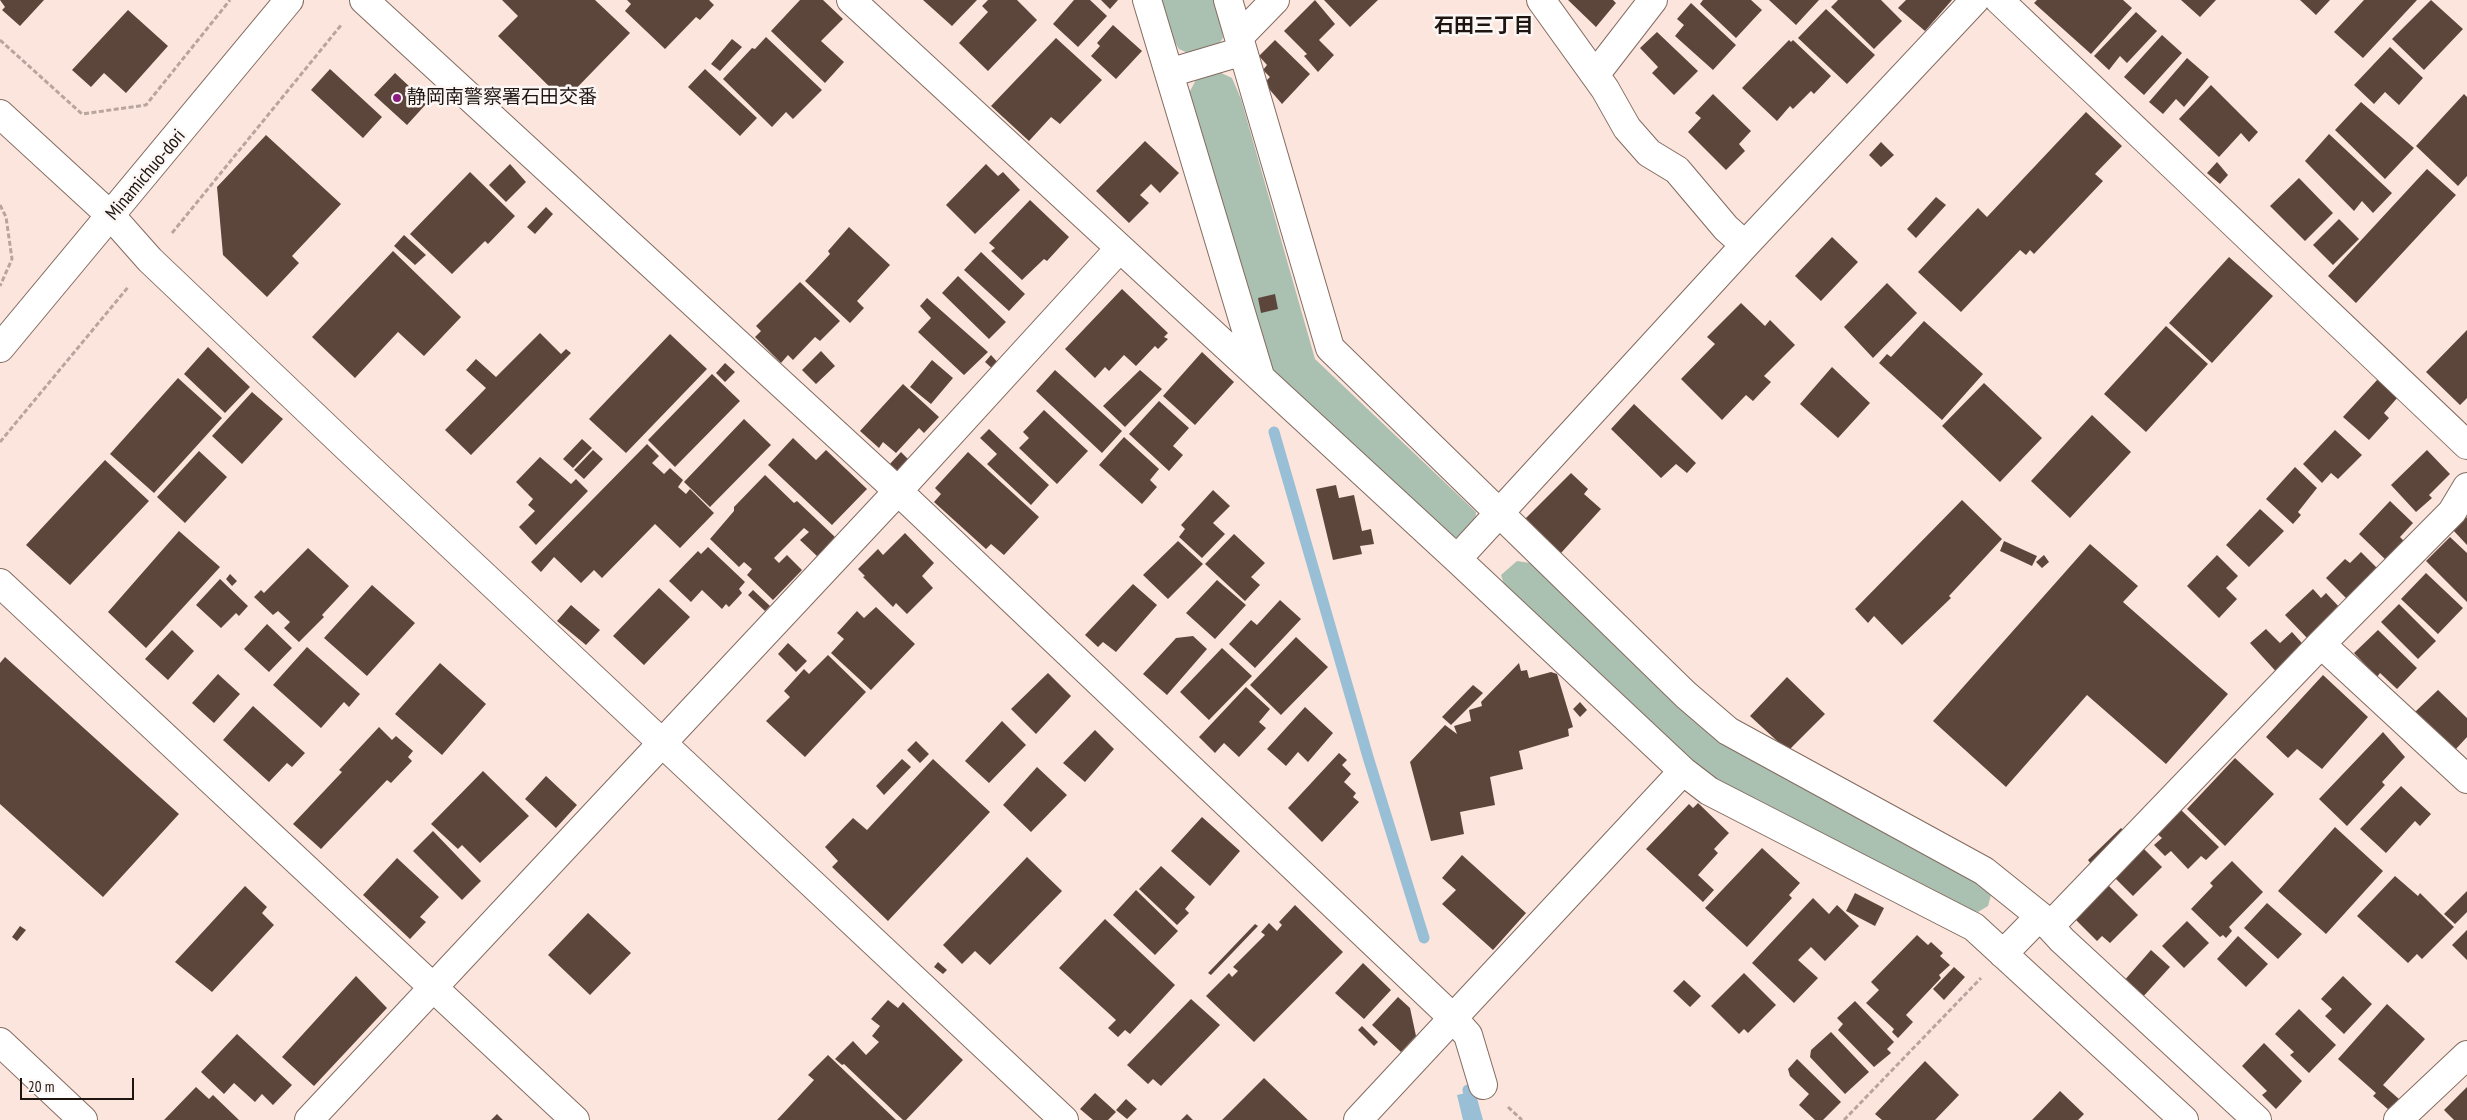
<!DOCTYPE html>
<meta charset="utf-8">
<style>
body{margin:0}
#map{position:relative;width:2467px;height:1120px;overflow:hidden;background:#fce5dc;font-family:"PT Sans Narrow",sans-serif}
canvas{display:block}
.scale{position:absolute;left:20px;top:1078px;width:114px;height:22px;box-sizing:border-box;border:2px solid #1e1511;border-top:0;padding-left:6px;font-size:15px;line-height:18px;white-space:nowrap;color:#1e1511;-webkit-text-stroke:4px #fcf7f4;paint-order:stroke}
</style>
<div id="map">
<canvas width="2467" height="1120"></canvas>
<div class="scale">20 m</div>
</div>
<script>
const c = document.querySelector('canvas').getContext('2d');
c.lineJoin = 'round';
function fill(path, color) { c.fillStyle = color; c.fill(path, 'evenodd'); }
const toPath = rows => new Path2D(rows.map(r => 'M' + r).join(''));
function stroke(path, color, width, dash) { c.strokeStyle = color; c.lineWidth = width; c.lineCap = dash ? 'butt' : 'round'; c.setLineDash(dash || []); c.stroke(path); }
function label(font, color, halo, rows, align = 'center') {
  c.font = font + ' "PT Sans Narrow","Noto Sans JP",sans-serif'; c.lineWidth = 5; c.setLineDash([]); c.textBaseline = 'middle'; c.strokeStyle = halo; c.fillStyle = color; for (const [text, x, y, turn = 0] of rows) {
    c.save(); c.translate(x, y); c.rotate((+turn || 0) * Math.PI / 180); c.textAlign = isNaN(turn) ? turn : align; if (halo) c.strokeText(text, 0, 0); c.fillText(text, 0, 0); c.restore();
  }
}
const green = toPath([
 [1160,0,1215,0,1221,22,1223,38,1214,50,1192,55,1179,49,1169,33],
 [1219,72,1232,78,1241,99,1315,359,1476,512,1475,525,1462,538,1448,536,1273,372,1262,347,1189,93,1197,78],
 [1517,561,1530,563,1698,723,1983,882,1991,895,1988,906,1978,912,1965,908,1759,800,1709,777,1507,593,1501,575]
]);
const water = toPath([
 [1475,1091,1483,1120,1463,1120,1457,1095]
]);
const stream = toPath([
 [1274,432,1368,757,1424,938],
 [1468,1090,1475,1120]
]);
const building = toPath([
 [0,0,44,0,20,26,2,10,5,7],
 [502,0,595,0,630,33,564,101,498,36,518,16],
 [627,0,709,0,714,5,700,20,696,17,665,49,625,11,631,4],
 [800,0,823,0,843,19,821,41,844,62,825,83,771,31],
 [923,0,977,0,952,26],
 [988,0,1017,0,1037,20,988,71,959,43,988,12,982,6],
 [1074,0,1090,0,1107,16,1078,47,1053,24],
 [1101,0,1118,0,1110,9],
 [1315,0,1335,24,1319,40,1334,55,1318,72,1304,56,1307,54,1284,31],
 [1324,0,1378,0,1350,27],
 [1568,0,1613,0,1616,3,1596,27],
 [1703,0,1751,0,1762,10,1736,38,1700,4],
 [1769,0,1819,0,1796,25],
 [1838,0,1881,0,1902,21,1874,49,1831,7],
 [1906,0,1952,0,1925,31,1898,8],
 [2037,0,2123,0,2132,8,2091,54,2034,3],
 [2181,0,2216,0,2200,17],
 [2300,0,2330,0,2316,15],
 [2364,0,2417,0,2363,58,2334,32],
 [2431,0,2463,29,2424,70,2392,39],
 [1691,3,1736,45,1713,70,1675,36,1684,25,1677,19],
 [1826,9,1875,55,1847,84,1798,38],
 [128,10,168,46,126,93,104,73,91,87,72,70],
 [2136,12,2157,31,2127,63,2120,56,2109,70,2094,56],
 [1113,25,1142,51,1116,79,1091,56,1100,46,1097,43],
 [1657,32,1698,71,1674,95,1652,73,1658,67,1640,48],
 [2162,35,2182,53,2144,95,2124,77],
 [766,37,822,90,793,119,786,112,772,127,723,79,752,48,755,49],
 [1056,38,1102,80,1060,124,1051,117,1029,141,991,106],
 [732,39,742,47,720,71,711,64],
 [1275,40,1310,74,1282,104,1264,83,1270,77,1263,70,1267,65,1259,56],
 [1789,40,1791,42,1793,40,1831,76,1814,94,1811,91,1793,109,1790,106,1777,121,1742,88],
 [2390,47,2423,78,2399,105,2385,92,2374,104,2354,85],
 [2187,58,2209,77,2184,107,2176,99,2163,114,2149,102],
 [330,69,382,117,363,138,311,90],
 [705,69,757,118,740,136,688,87],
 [395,73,427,103,407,125,374,95],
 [2211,85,2258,132,2249,142,2241,133,2219,157,2179,119],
 [1713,94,1751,131,1739,144,1745,151,1726,170,1688,132,1701,118,1695,113],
 [2464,94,2467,97,2467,176,2458,186,2416,146],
 [2361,102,2414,148,2385,179,2335,130],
 [2086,112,2122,146,2095,174,2103,181,2034,254,2030,250,2026,255,2020,250,1961,312,1918,272,1978,208,1987,217],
 [2329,134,2392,193,2373,213,2362,201,2354,211,2305,161],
 [266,135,341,204,292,256,299,263,267,297,223,255,217,187],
 [1145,141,1179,173,1160,193,1151,184,1140,195,1149,203,1129,223,1096,191],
 [1881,142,1894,155,1881,167,1869,155],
 [2217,162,2228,175,2220,184,2207,173],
 [510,164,526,182,506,202,489,185],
 [986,164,998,176,1003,172,1020,190,975,234,946,205],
 [2427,169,2456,195,2356,303,2328,276],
 [470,172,515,216,488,244,485,241,452,274,410,234],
 [2299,178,2333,213,2305,241,2270,206],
 [1936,197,1946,205,1916,238,1907,229],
 [1030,200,1069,237,1047,261,1044,259,1022,280,991,251,995,248,989,243],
 [546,207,553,214,535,234,527,227],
 [2339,219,2359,239,2333,265,2313,245],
 [849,227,890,265,857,301,864,308,850,323,805,281,830,254,828,251],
 [404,235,426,255,415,265,394,246],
 [1832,237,1858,262,1821,301,1795,276],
 [393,251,461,317,424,356,398,332,355,378,312,337],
 [981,252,1025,294,1009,311,964,270],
 [2229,257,2273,296,2212,363,2169,323],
 [958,276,1006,322,989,339,942,293],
 [800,282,840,321,820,341,815,337,793,360,788,355,781,363,755,337,761,331,756,326],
 [1887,283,1917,313,1873,358,1844,327],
 [1122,289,1168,333,1164,337,1168,339,1158,349,1155,346,1136,366,1124,355,1109,371,1105,367,1095,378,1065,349],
 [1275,294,1278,309,1261,313,1258,298],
 [927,298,988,352,964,375,918,332,931,318,920,306],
 [1741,303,1765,326,1770,320,1795,345,1764,376,1771,382,1753,401,1746,395,1722,420,1681,379,1715,344,1707,337],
 [1924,321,1983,374,1942,420,1879,363,1887,354,1891,357],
 [2166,326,2208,364,2146,432,2104,394],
 [2467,330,2467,398,2460,405,2426,372],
 [540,333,561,354,566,349,571,353,471,455,445,430,486,388,466,370,476,359,496,377],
 [670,334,707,369,626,453,589,419],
 [208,347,250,387,225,413,184,374],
 [821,351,835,366,816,384,802,370],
 [1202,352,1234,382,1195,425,1163,396],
 [991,355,1001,366,995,371,985,362],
 [932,360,953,378,931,404,910,387],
 [725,363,735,372,725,382,716,373],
 [1832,367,1870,403,1838,438,1800,404],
 [1055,370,1122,431,1102,453,1036,391],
 [1140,370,1162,389,1125,427,1103,406],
 [712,374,740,401,675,467,648,440],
 [178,378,222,418,154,493,110,454],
 [2378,379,2398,397,2384,413,2389,418,2369,440,2343,417],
 [1984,383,2042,438,2000,482,1942,426],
 [903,384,939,417,924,433,919,428,896,453,883,442,879,448,860,431],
 [252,392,283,419,242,464,212,436],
 [1159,401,1189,428,1173,446,1183,455,1169,471,1129,434],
 [1634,404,1696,463,1687,473,1676,464,1661,478,1611,429],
 [1044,410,1088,451,1057,484,1019,448,1029,438,1023,432],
 [2092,415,2131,452,2070,518,2031,481],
 [744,419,771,445,710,507,684,482],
 [989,429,1049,485,1031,505,987,464,997,454,980,438],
 [2335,430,2362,455,2338,479,2331,473,2322,483,2303,464],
 [1124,437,1159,469,1150,480,1157,487,1142,504,1099,465],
 [793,438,816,460,826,450,867,489,832,525,768,465],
 [582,439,592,448,573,468,563,459],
 [647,444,659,456,652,463,664,474,670,468,683,480,678,487,686,494,690,489,714,513,680,548,655,524,602,578,594,570,581,583,554,557,541,572,531,562],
 [593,450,603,459,584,479,574,470],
 [2427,450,2450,474,2429,495,2432,498,2416,512,2391,485],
 [199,451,227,477,185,523,157,497],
 [901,452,911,462,898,475,888,466],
 [968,452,1039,517,1004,555,991,544,986,549,934,502,941,494,935,488],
 [540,457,571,484,576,479,588,491,536,545,519,527,535,511,528,505,533,499,516,482],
 [105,460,149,501,70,585,26,545],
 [2295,467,2317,488,2298,512,2301,515,2293,524,2266,499],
 [1571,473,1588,489,1584,494,1601,509,1561,553,1524,520],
 [765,475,794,503,797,501,835,537,818,557,800,540,809,532,804,528,774,558,779,563,787,555,802,570,773,600,747,575,752,569,744,562,739,567,710,539,734,511,734,507],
 [1336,485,1339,498,1354,495,1362,531,1371,529,1374,544,1360,546,1362,554,1333,560,1316,489],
 [1213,490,1230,506,1213,523,1225,534,1202,558,1179,537,1185,529,1181,525],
 [1962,500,2002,539,1949,596,1951,598,1902,645,1874,616,1868,623,1855,609],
 [2390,501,2413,523,2400,537,2405,542,2387,561,2359,534],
 [2260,509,2284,531,2249,567,2226,545],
 [2467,517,2467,545,2453,530],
 [179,531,220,567,146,648,108,612],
 [905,533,934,563,922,576,933,588,907,614,896,603,893,607,863,577,865,576,858,569,878,549,883,555],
 [1234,534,1265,563,1251,577,1260,585,1245,601,1205,564],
 [2450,537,2467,553,2467,602,2426,561],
 [1178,541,1203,564,1168,599,1143,575],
 [2004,541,2037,556,2032,566,2000,551],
 [2090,544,2138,586,2123,602,2228,694,2166,764,2087,695,2006,787,1933,721],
 [708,547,745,582,739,589,742,593,729,607,726,604,722,609,702,590,691,602,669,581,698,551,701,554],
 [308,548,349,586,322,615,324,617,299,642,284,628,290,622,278,611,273,615,254,597,261,590,264,593],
 [2361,552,2383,574,2352,604,2326,578,2345,559,2350,563],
 [2044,555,2049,562,2042,568,2036,562],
 [2217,555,2238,576,2226,588,2237,599,2219,618,2187,586],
 [2426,573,2463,608,2438,634,2401,599],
 [230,574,237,581,232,586,226,579],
 [220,579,248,606,239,616,236,613,221,628,196,605],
 [1217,580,1246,605,1215,639,1186,613],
 [1133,584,1157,605,1116,652,1103,642,1098,647,1085,635],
 [372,585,415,623,367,676,324,638],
 [659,588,690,617,644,665,613,636],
 [2313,589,2321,598,2326,593,2342,610,2308,639,2285,615],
 [753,590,770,606,765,611,748,595],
 [1280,600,1301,619,1255,668,1229,644,1251,620,1257,625],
 [2399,604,2436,641,2418,659,2381,622],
 [571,605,600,630,586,645,557,621],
 [876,607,915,644,871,690,831,653,844,639,837,633,857,611,864,618],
 [267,624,292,648,269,672,244,649],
 [2266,629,2280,643,2292,632,2309,651,2281,677,2250,643],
 [172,630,194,651,168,680,145,659],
 [2378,630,2417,668,2397,689,2380,673,2377,677,2354,653],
 [1193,636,1207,649,1167,695,1143,674,1176,638],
 [1296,637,1328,667,1281,715,1250,685],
 [788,643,807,661,796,672,778,654],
 [307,647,360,694,349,707,344,702,321,728,273,685],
 [1222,648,1252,676,1209,720,1180,692],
 [828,655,866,692,805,757,766,721,790,697,784,691,804,669,809,674],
 [5,657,179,814,103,897,0,804,0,663],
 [440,663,486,704,442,755,395,714],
 [1519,663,1521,671,1527,670,1529,678,1551,672,1557,674,1573,727,1568,729,1569,736,1519,751,1523,769,1490,777,1495,805,1460,812,1464,834,1431,841,1410,762,1445,725,1457,734,1454,726,1471,721,1469,710,1482,706,1481,702],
 [1048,673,1071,696,1036,734,1011,709],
 [218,674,240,694,214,723,192,703],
 [2323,675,2368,717,2322,769,2297,749,2288,758,2266,737],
 [1787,677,1825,714,1788,751,1750,716],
 [1473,685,1483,693,1451,725,1442,717],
 [1246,687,1270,709,1259,722,1266,728,1239,757,1224,743,1215,753,1199,737],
 [2438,690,2467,718,2467,737,2455,750,2415,712],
 [1580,702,1587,710,1580,717,1573,709],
 [253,706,305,753,292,767,287,763,269,782,223,740],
 [1305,707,1333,733,1308,762,1298,752,1286,766,1267,749],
 [1002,721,1026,745,989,783,965,761],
 [379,727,392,740,396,736,413,751,408,757,412,761,391,783,387,780,321,849,293,824,342,772,339,770],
 [1095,730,1114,749,1085,782,1063,763],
 [2383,732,2405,757,2382,782,2385,785,2347,826,2319,799],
 [916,741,929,754,920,763,907,750],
 [1339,753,1347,760,1342,765,1351,774,1344,782,1356,793,1353,797,1359,802,1322,842,1288,808],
 [2235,758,2274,794,2225,846,2187,809],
 [902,759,911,767,884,795,876,786],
 [933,759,990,812,888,921,832,867,838,861,825,847,853,818,867,830],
 [1037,767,1067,795,1031,832,1003,805],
 [483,771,529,816,480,863,462,845,458,849,431,824],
 [546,776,577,805,556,828,525,799],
 [2401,786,2431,814,2420,826,2415,821,2386,853,2360,829],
 [1698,803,1729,833,1714,849,1718,853,1698,875,1714,890,1703,902,1646,849,1689,804,1693,808],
 [2178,807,2219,847,2206,860,2201,856,2188,869,2171,851,2165,856,2154,845,2162,838,2155,832],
 [1202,817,1240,851,1210,886,1171,851],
 [2335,827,2383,871,2326,934,2278,891],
 [2121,828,2124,831,2091,864,2088,860],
 [433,831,481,881,462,900,413,851],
 [2142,847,2162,867,2133,896,2113,876],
 [1762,848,1800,883,1789,895,1792,898,1747,947,1705,908],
 [1462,855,1526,913,1493,950,1442,904,1456,890,1442,878],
 [1027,857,1062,891,990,965,975,951,962,964,943,945],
 [397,858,439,897,420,917,426,922,410,939,363,895],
 [2232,861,2263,892,2229,927,2232,931,2226,938,2223,935,2220,937,2191,909,2213,886,2210,883],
 [1161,866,1195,897,1185,909,1189,913,1177,925,1139,889],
 [2395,876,2418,896,2420,893,2454,927,2422,959,2417,954,2408,963,2357,916],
 [2107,884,2138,915,2110,943,2102,936,2097,941,2074,918],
 [245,886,267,907,262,913,274,925,212,992,175,962],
 [1136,890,1178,931,1155,955,1113,915],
 [2467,891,2467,912,2455,924,2444,914],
 [1855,893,1884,908,1875,926,1846,911],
 [1813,898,1829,914,1837,905,1859,926,1825,961,1811,947,1798,960,1818,978,1794,1003,1752,963],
 [2267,903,2302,934,2278,959,2244,928],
 [1295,905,1343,952,1254,1042,1206,996,1229,973,1232,977,1238,971,1233,967,1265,935,1261,932,1269,923,1277,931,1282,925,1279,922],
 [588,913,631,953,590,995,548,955],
 [1105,919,1175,985,1130,1034,1125,1030,1118,1037,1108,1028,1116,1020,1059,968],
 [2187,921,2209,943,2184,968,2162,946],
 [1255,924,1258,926,1211,975,1208,973],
 [20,926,26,930,17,941,12,937],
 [2467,930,2467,960,2452,945],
 [1917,935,1928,945,1931,942,1943,953,1940,956,1950,965,1939,975,1941,978,1906,1015,1913,1022,1898,1038,1892,1032,1894,1029,1866,1003,1879,990,1871,982],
 [2238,936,2268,964,2246,987,2217,959],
 [2151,950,2170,967,2141,999,2123,982],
 [938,962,947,970,943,974,934,967],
 [1363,963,1391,990,1364,1019,1335,993],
 [1954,967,1965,977,1944,1000,1933,989],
 [1744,973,1776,1005,1748,1033,1744,1029,1739,1034,1711,1006],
 [356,976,387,1008,314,1086,282,1057],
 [2343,976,2372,1004,2344,1034,2325,1016,2332,1009,2321,999],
 [1684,980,1701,996,1690,1007,1673,991],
 [1398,997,1410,1008,1416,1036,1401,1052,1372,1025],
 [1191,999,1220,1025,1161,1086,1153,1079,1148,1084,1127,1065],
 [888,1000,898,1008,903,1002,963,1060,906,1120,903,1120,844,1064,842,1065,835,1059,853,1041,866,1055,879,1042,872,1036,880,1026,871,1019],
 [1855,1001,1894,1042,1887,1049,1891,1053,1874,1067,1838,1030,1843,1024,1837,1018],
 [2387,1004,2425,1039,2383,1085,2399,1099,2389,1110,2373,1096,2376,1093,2338,1059],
 [2299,1009,2336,1045,2309,1073,2290,1055,2294,1052,2275,1034],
 [1362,1026,1378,1042,1374,1046,1358,1030],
 [1831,1032,1869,1072,1845,1094,1810,1057,1811,1050],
 [237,1034,292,1085,273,1105,262,1094,255,1102,234,1083,224,1094,201,1072],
 [2264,1043,2302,1081,2276,1109,2262,1095,2267,1091,2242,1066],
 [828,1055,896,1120,777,1120,814,1080,808,1075],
 [1797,1059,1841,1102,1823,1120,1815,1120,1799,1105,1809,1094,1790,1076,1788,1069],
 [1925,1061,1959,1095,1935,1120,1882,1120,1875,1114],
 [1264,1078,1308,1120,1222,1120],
 [196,1087,209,1099,213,1095,239,1120,164,1120],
 [2467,1087,2467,1120,2454,1120,2444,1110],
 [2060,1091,2084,1114,2078,1120,2032,1120],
 [1095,1093,1116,1112,1108,1120,1093,1120,1080,1109],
 [1126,1099,1137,1109,1127,1119,1116,1110],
 [497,1114,503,1120,491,1120],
 [1187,1114,1193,1120,1181,1120]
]);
const path = toPath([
 [0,40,82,114,146,105,230,0],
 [0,205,6,217,12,259,0,286],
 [172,233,342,24],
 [0,442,129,286],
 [1508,1107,1522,1120],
 [1844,1120,1981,978]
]);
const minor = toPath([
 [364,0,898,491,1452,1017,1468,1035,1483,1085],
 [851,0,1457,559,1683,771,1709,791,1974,927,2184,1120],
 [1147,0,1260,376],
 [1228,0,1330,348,1686,695,1728,731,1984,871,2040,916,2062,940,2257,1120],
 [1541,0,1605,89,1627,128,1649,153,1677,170,1726,228,1745,245],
 [1999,0,2467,445],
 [1239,37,1275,0],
 [1169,73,1243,51],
 [1595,75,1653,0],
 [111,216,150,260,352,452,1064,1120],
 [1457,559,1745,245,1975,0],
 [0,583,575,1120],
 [2321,644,2467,779],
 [2050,926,2321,644,2452,512,2467,487],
 [2003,954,2040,916],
 [0,1042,83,1120],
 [309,1120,898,491,1120,248],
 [1358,1120,1683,771],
 [2398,1120,2467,1055]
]);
const tertiary = toPath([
 [0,114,111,216],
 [0,348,289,0]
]);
const markers = [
 [397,98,5,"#8b1d81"]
];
const poiNames = [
 ["静岡南警察署石田交番",407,98]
];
const streetNames = [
 ["Minamichuo-dori",146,175,-50]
];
const neighbourhoodNames = [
 ["石田三丁目",1484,26]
];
fill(green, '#aac0b0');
fill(water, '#98bfd5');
stroke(stream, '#98bfd5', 11);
fill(building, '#5c463c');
stroke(minor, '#836b60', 30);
stroke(tertiary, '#836b60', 30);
stroke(path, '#b8a59e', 3, [5, 2.5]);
stroke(minor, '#fff', 28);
stroke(tertiary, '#fff', 28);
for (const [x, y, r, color] of markers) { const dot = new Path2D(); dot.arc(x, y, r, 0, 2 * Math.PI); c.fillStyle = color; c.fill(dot); stroke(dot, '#fcf7f4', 2); }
label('19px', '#1e1511', '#fcf7f4', poiNames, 'left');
label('19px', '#1e1511', '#fcf7f4', streetNames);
label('bold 20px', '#1e1511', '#fcf7f4', neighbourhoodNames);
</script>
